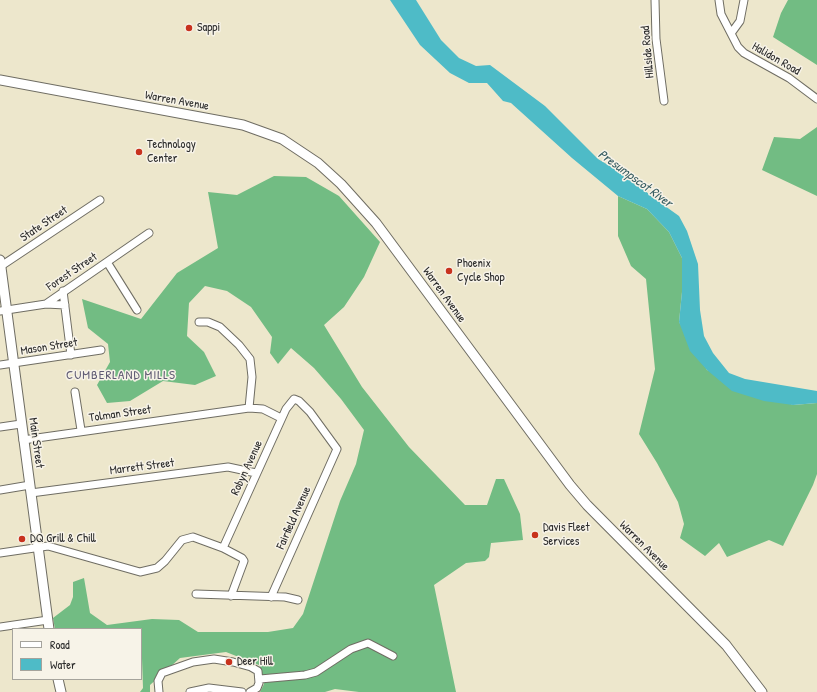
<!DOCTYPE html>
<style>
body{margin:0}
#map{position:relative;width:817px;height:692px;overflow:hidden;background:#ede7cc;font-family:"Patrick Hand",sans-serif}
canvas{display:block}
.legend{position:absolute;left:12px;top:628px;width:130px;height:52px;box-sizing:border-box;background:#f7f3e8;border:1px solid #a5a39c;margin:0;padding:5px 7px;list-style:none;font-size:12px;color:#2b2b2b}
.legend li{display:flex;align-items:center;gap:8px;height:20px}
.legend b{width:20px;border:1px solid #a5a39c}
</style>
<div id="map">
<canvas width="817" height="692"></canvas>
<ul class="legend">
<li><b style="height:5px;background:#fff"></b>Road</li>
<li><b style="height:11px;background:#4ebbc7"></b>Water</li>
</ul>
</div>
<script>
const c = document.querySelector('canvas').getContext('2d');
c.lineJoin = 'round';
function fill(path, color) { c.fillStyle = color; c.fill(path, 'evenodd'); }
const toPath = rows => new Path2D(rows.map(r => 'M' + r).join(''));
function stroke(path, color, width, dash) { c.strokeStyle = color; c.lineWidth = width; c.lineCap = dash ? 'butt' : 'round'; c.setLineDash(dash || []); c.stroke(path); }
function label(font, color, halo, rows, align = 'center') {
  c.font = font + ' "Patrick Hand",sans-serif'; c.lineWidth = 3; c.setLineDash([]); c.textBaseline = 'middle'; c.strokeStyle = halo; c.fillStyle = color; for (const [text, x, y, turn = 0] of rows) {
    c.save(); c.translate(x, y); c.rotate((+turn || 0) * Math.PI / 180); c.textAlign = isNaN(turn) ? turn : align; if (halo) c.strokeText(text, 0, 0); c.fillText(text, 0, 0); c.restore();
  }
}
const forest = toPath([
 [788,0,817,0,817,65,773,37,781,13],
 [817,127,817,196,762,170,774,137,800,139],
 [274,176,306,177,339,196,380,242,364,277,344,307,324,325,362,387,409,447,465,505,487,505,496,479,504,479,520,514,523,540,491,543,489,557,485,561,466,563,434,585,456,692,359,692,335,689,325,692,260,692,264,684,259,665,226,652,180,658,150,685,150,692,140,692,143,688,141,629,55,629,53,618,70,605,73,597,73,582,84,578,90,613,107,625,152,619,179,620,198,632,268,632,293,628,303,614,340,501,356,464,364,430,341,399,314,368,291,348,278,364,270,353,272,337,251,307,227,291,205,286,189,303,187,336,204,352,216,376,195,385,163,381,130,401,107,403,97,385,110,362,108,344,88,328,82,299,141,319,177,273,218,248,208,192,237,195],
 [618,196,647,209,669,232,682,258,682,292,679,322,707,370,793,405,817,403,817,474,813,485,783,546,769,540,727,557,719,543,705,556,680,538,684,524,678,502,657,463,639,434,655,369,646,279,631,266,618,236]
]);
const water = toPath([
 [390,0,416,0,441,40,459,58,476,66,490,65,545,106,598,159,633,180,651,196,679,216,687,231,698,264,700,310,704,336,713,353,729,373,745,379,817,391,817,403,793,405,764,401,732,391,707,370,690,351,679,322,682,292,682,258,669,232,647,209,618,196,572,158,511,103,503,101,487,83,469,83,450,73,420,45]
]);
const minor = toPath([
 [655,0,656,39,664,101],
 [719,0,721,14,738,47,744,53,789,78,817,99],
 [732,32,740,21,744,0],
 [107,262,137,310],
 [1,266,100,200],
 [63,291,71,355],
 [46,304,65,305],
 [0,311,46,304,149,233],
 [199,322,208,322,220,327,239,345,250,359,252,377,249,408],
 [0,365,101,350],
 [75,392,81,430],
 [0,427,21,424],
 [23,440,249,408,263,409,281,418],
 [0,490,30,485],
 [31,493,228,467,256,473],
 [223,548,286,409,294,399,299,401,310,412,337,449,271,597],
 [0,553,48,546,140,572,157,568,165,561,182,540,193,537,223,548,242,558,244,561,231,596],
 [196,594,285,597,298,600],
 [0,627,48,620],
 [260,679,305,675,316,672,351,649,368,643,393,656],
 [159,692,158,681,162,673,193,662,214,659,233,662,251,667,258,671,259,683,257,688,250,692],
 [190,692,209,688,242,692]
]);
const major = toPath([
 [0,80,243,125,282,139,318,163,341,184,376,223,570,485,587,505,726,645,762,692],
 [0,260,49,629],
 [58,679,61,692]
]);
const markers = [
 [189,28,4,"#c8321e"],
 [139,152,4,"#c8321e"],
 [449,271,4,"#c8321e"],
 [535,535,4,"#c8321e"],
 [22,539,4,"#c8321e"],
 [229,662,4,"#c8321e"]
];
const poiNames = [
 ["Sappi",197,28],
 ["Technology",147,145],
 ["Center",147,159],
 ["Phoenix",457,264],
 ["Cycle Shop",457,278],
 ["Davis Fleet",543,528],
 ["Services",543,542],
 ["DQ Grill & Chill",30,539],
 ["Deer Hill",237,662]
];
const streetNames = [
 ["Hillside Road",648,52,-95],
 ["Halidon Road",776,59,30],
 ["Warren Avenue",177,101,10],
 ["State Street",44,224,-34],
 ["Forest Street",72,272,-34],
 ["Warren Avenue",444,295,54],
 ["Mason Street",49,347,-9],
 ["Tolman Street",120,414,-8],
 ["Main Street",36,443,82],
 ["Marrett Street",142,467,-7],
 ["Robyn Avenue",247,468,-65],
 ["Fairfield Avenue",294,518,-66],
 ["Warren Avenue",644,546,45]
];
const waterNames = [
 ["Presumpscot River",635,179,36]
];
const neighbourhoodNames = [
 ["CUMBERLAND MILLS",121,376]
];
fill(forest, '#72bc83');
fill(water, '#4ebbc7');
stroke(minor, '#6f6d63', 9);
stroke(major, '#6f6d63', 11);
stroke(minor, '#fff', 7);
stroke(major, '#fff', 9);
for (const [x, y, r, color] of markers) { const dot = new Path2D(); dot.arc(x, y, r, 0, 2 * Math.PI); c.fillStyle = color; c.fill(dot); stroke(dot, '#f7f3e8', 1.5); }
label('12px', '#2b2b2b', '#f7f3e8', poiNames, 'left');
label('12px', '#2b2b2b', '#f7f3e8', streetNames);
label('italic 13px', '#375d62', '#f7f3e8', waterNames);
c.letterSpacing = '1px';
label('13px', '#605c74', '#f7f3e8', neighbourhoodNames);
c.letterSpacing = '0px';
</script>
